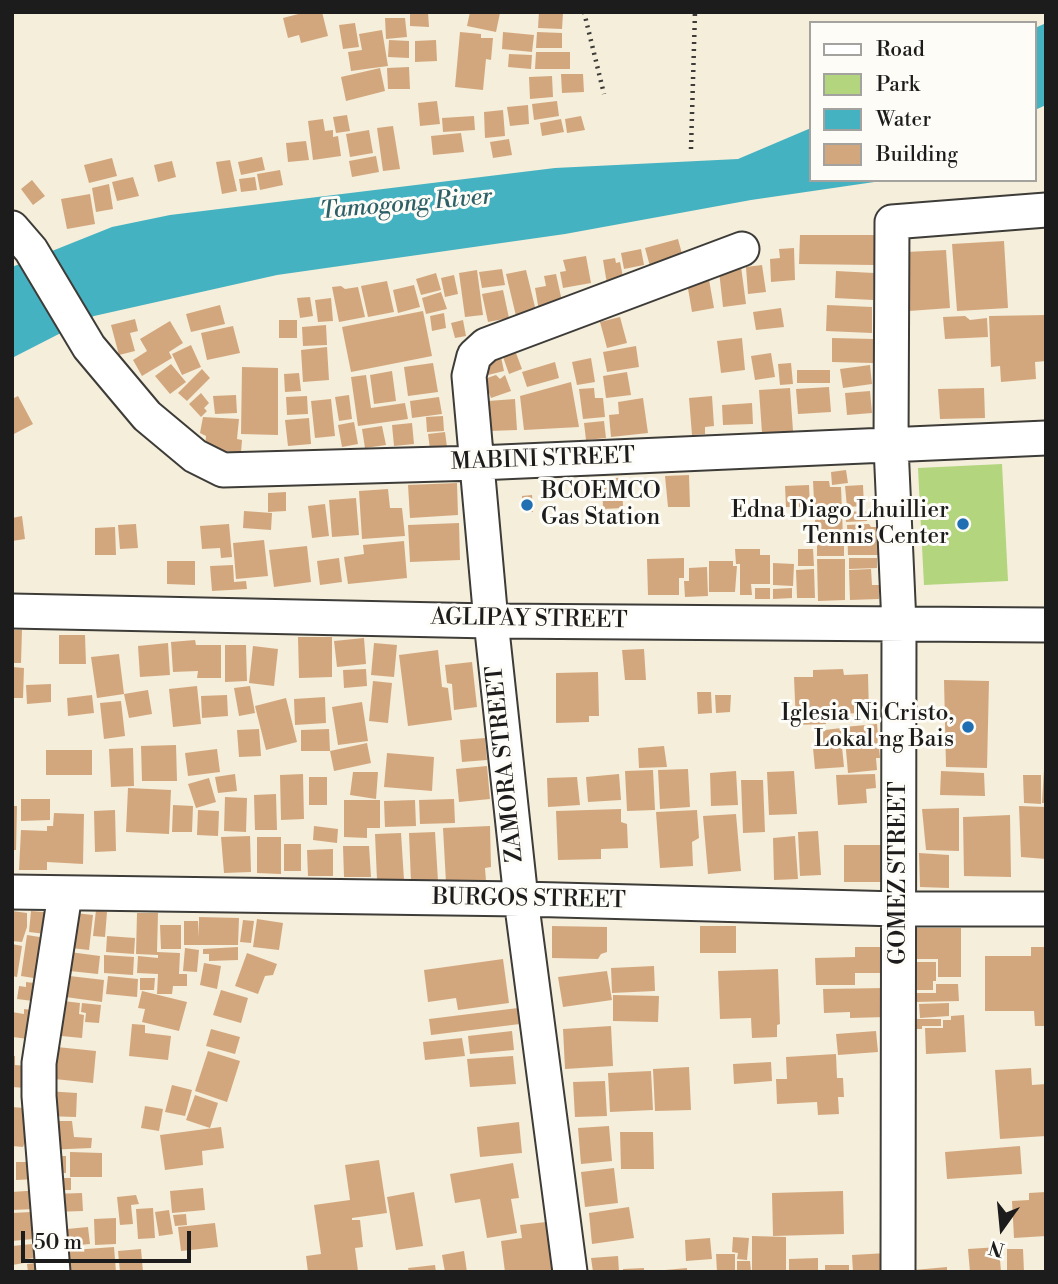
<!DOCTYPE html>
<style>
body{margin:0}
#map{position:relative;width:1058px;height:1284px;overflow:hidden;background:#f5eeda;font-family:"Libre Bodoni",serif}
canvas{display:block}
.frame{position:absolute;inset:0;border:14px solid #1c1c1c;pointer-events:none}
.legend{position:absolute;left:809px;top:21px;width:228px;height:161px;box-sizing:border-box;background:#fdfcf7;border:2px solid #a3a29f;margin:0;padding:9px 12px;list-style:none;font-size:21px;color:#1c1c1c}
.legend li{display:flex;align-items:center;gap:14px;height:35px}
.legend b{width:35px;border:2px solid #a3a29f}
.north{position:absolute;left:967px;top:1193px;width:70px;height:70px;-webkit-text-stroke:5px #fdfcf7;paint-order:stroke;rotate:195deg;font-size:19px;font-weight:700;line-height:28px;text-align:center;color:#1c1c1c}
.north::after{content:'';display:block;margin:auto;width:24px;height:32px;background:#1c1c1c;clip-path:polygon(50% 0,100% 100%,50% 72%,0 100%)}
.scale{position:absolute;left:21px;top:1231px;width:170px;height:32px;box-sizing:border-box;border:4px solid #1c1c1c;border-top:0;padding-left:9px;font-size:21px;line-height:24px;white-space:nowrap;color:#1c1c1c;-webkit-text-stroke:5px #fdfcf7;paint-order:stroke}
</style>
<div id="map">
<canvas width="1058" height="1284"></canvas>
<div class="frame"></div>
<ul class="legend">
<li><b style="height:9px;background:#fff"></b>Road</li>
<li><b style="height:19px;background:#b2d57e"></b>Park</li>
<li><b style="height:19px;background:#45b2c2"></b>Water</li>
<li><b style="height:19px;background:#d3a77e"></b>Building</li>
</ul>
<div class="north">N</div>
<div class="scale">50 m</div>
</div>
<script>
const c = document.querySelector('canvas').getContext('2d');
c.lineJoin = 'round';
function fill(path, color) { c.fillStyle = color; c.fill(path, 'evenodd'); }
const toPath = rows => new Path2D(rows.map(r => 'M' + r).join(''));
function stroke(path, color, width, dash) { c.strokeStyle = color; c.lineWidth = width; c.lineCap = dash ? 'butt' : 'round'; c.setLineDash(dash || []); c.stroke(path); }
function label(font, color, halo, rows, align = 'center') {
  c.font = font + ' "Libre Bodoni",serif'; c.lineWidth = 6; c.setLineDash([]); c.textBaseline = 'middle'; c.strokeStyle = halo; c.fillStyle = color; for (const [text, x, y, turn = 0] of rows) {
    c.save(); c.translate(x, y); c.rotate((+turn || 0) * Math.PI / 180); c.textAlign = isNaN(turn) ? turn : align; if (halo) c.strokeText(text, 0, 0); c.fillText(text, 0, 0); c.restore();
  }
}
const green = toPath([
 [1002,464,1008,581,924,585,918,468]
]);
const water = toPath([
 [1046,23,1046,105,1035,110,1035,28],
 [811,128,811,180,888,180,751,200,565,234,277,275,94,316,12,358,12,267,112,227,170,215,555,168,738,159]
]);
const building = toPath([
 [306,12,322,12,328,36,301,43,299,35,288,38,283,18],
 [410,12,428,12,429,27,410,26],
 [470,12,500,13,496,32,467,26],
 [539,12,563,13,562,29,538,28],
 [385,18,405,18,407,37,386,39],
 [355,23,359,47,343,49,339,25],
 [382,30,388,66,351,71,348,52,362,50,359,34],
 [460,32,481,34,481,38,493,38,491,60,486,59,483,90,455,87],
 [503,32,534,35,532,52,502,49],
 [537,32,562,33,562,48,536,48],
 [389,40,409,41,409,58,388,57],
 [436,40,437,61,415,62,415,41],
 [536,52,570,52,570,69,535,69],
 [509,54,532,55,531,69,508,67],
 [409,67,410,89,388,89,387,68],
 [380,68,385,91,346,101,341,77],
 [561,74,583,74,584,92,562,93],
 [552,76,553,97,530,99,529,77],
 [437,101,440,124,420,126,418,103],
 [557,101,559,116,534,120,532,104],
 [528,105,529,124,510,126,507,107],
 [503,110,505,136,485,138,484,112],
 [347,115,350,131,336,133,333,117],
 [474,116,475,130,443,132,442,118],
 [581,116,585,130,567,133,565,119],
 [323,119,325,131,333,130,333,137,338,136,341,156,313,160,308,121],
 [561,119,564,132,542,136,540,123],
 [393,126,400,169,383,171,377,128],
 [369,130,373,153,350,157,346,134],
 [461,133,464,152,433,155,431,136],
 [509,139,512,155,493,158,490,142],
 [306,141,309,160,288,162,286,143],
 [376,156,379,172,352,177,349,161],
 [262,157,265,170,241,175,238,162],
 [112,158,117,176,89,183,84,165],
 [230,160,237,191,222,194,216,162],
 [172,161,176,177,158,182,154,165],
 [280,170,283,185,260,190,257,174],
 [133,177,139,196,117,201,112,182],
 [255,177,257,190,241,192,239,179],
 [32,180,45,196,33,205,21,189],
 [109,184,113,209,96,212,92,188],
 [90,194,95,224,67,229,61,199],
 [800,235,874,235,874,265,799,264],
 [678,239,684,261,651,270,645,248],
 [1004,241,1008,308,957,311,952,244],
 [794,248,795,280,771,282,770,259,780,258,779,249],
 [641,249,644,265,624,269,621,253],
 [946,250,950,308,909,311,906,252],
 [586,256,591,283,563,288,560,272,566,271,563,260],
 [615,258,616,263,620,262,625,287,608,290,603,260],
 [740,259,746,304,723,307,718,262],
 [762,265,766,292,748,294,746,267],
 [502,269,505,285,482,288,479,272],
 [477,270,483,315,465,317,459,273],
 [526,270,536,311,516,316,506,274],
 [836,271,874,273,873,300,835,298],
 [436,273,441,290,421,295,416,279],
 [556,274,563,306,539,311,535,288,546,286,544,276],
 [708,274,714,308,692,312,686,277],
 [454,275,458,294,445,297,441,278],
 [387,281,394,312,368,317,361,286],
 [414,285,420,307,398,313,393,290],
 [341,286,345,289,358,287,365,317,339,322,332,287],
 [503,290,509,318,488,322,482,294],
 [441,292,447,309,426,314,422,298],
 [310,297,313,316,300,318,297,298],
 [331,298,333,321,318,322,315,300],
 [220,305,225,324,191,332,186,314],
 [827,305,872,307,872,333,826,331],
 [781,308,784,327,756,330,753,312],
 [423,311,432,356,351,372,342,327],
 [444,313,446,328,432,331,430,316],
 [1046,315,1046,361,1035,362,1036,379,1001,382,1000,366,991,367,989,316],
 [965,316,970,320,987,318,988,337,945,339,943,317],
 [620,317,627,343,607,348,600,322],
 [135,319,138,331,130,333,135,351,119,355,111,325],
 [279,320,297,320,297,338,279,338],
 [463,320,466,336,455,338,451,323],
 [170,321,183,343,169,352,172,358,142,376,133,360,147,351,140,339],
 [326,325,327,345,303,346,302,327],
 [233,326,240,353,207,360,201,333],
 [742,338,745,370,721,373,717,341],
 [832,338,873,339,873,363,832,362],
 [191,345,201,367,182,375,172,354],
 [636,346,639,367,607,372,603,352],
 [327,347,329,380,303,382,301,350],
 [516,353,522,369,509,374,503,357],
 [771,353,775,377,755,380,751,356],
 [501,357,504,371,484,376,480,361],
 [591,358,595,382,577,385,572,362],
 [555,362,559,378,527,387,522,372],
 [433,363,438,392,408,396,404,367],
 [791,363,793,384,780,385,778,364],
 [171,364,186,382,170,394,155,376],
 [870,365,872,384,843,388,840,369],
 [242,367,278,368,278,435,241,434],
 [202,369,210,378,187,401,178,393],
 [797,370,830,370,830,383,797,383],
 [392,371,396,401,374,404,370,375],
 [627,372,631,395,606,398,603,376],
 [299,373,301,391,285,392,284,374],
 [366,375,371,408,405,403,408,419,358,426,351,377],
 [496,375,500,379,505,375,511,391,491,398,484,379],
 [571,382,579,427,524,430,520,396],
 [829,387,831,412,798,414,796,389],
 [594,388,595,398,603,398,605,417,583,419,579,389],
 [790,388,793,431,762,433,759,390],
 [984,388,985,418,940,419,938,389],
 [870,391,872,413,847,415,845,393],
 [201,393,209,403,204,408,207,411,201,417,189,404],
 [236,395,237,413,215,414,213,396],
 [349,395,352,419,339,421,335,397],
 [18,396,33,424,12,435,12,399],
 [307,396,308,414,287,415,286,397],
 [712,396,714,426,705,427,705,434,692,435,689,398],
 [439,397,442,414,412,418,410,401],
 [643,398,648,433,611,437,609,415,619,414,618,402],
 [331,399,335,436,315,438,311,401],
 [515,399,517,430,489,431,488,401],
 [752,403,753,424,723,425,722,405],
 [443,416,444,431,427,432,426,417],
 [203,417,239,419,237,439,242,440,241,453,205,449,206,436,200,433],
 [309,418,311,444,288,446,285,420],
 [604,421,606,438,586,440,584,423],
 [354,422,358,444,342,447,338,425],
 [412,423,414,444,394,446,392,425],
 [382,426,386,445,365,448,362,429],
 [445,432,447,447,430,449,428,434],
 [846,470,848,483,832,485,831,472],
 [689,475,690,507,668,507,665,476],
 [602,478,622,478,623,508,603,509],
 [813,481,829,481,830,487,841,487,843,537,816,538],
 [457,483,458,515,410,518,408,485],
 [809,485,810,507,786,507,785,486],
 [863,485,864,506,847,507,845,486],
 [388,489,390,508,402,508,405,536,362,539,359,491],
 [286,492,286,511,268,512,268,493],
 [532,495,533,512,523,512,522,496],
 [356,498,359,535,332,537,329,500],
 [325,504,329,536,312,538,308,506],
 [244,511,272,513,271,530,243,528],
 [866,511,867,521,846,522,845,512],
 [22,516,25,539,12,541,12,518],
 [459,523,460,560,410,562,408,525],
 [136,524,138,548,120,549,118,525],
 [229,524,232,557,221,558,220,548,202,549,200,526],
 [869,524,871,527,877,527,878,555,848,555,847,525],
 [115,527,116,555,95,555,95,528],
 [264,540,268,576,236,579,233,543],
 [404,541,407,578,348,584,344,557,364,554,363,545],
 [817,541,844,541,844,556,817,556],
 [307,546,311,582,274,587,269,550],
 [735,549,760,549,760,555,770,555,770,584,751,584,752,595,740,595,740,564,736,564],
 [798,549,813,549,814,566,798,566],
 [339,558,342,582,320,585,317,561],
 [684,558,684,578,679,578,679,595,648,595,647,559],
 [849,558,877,558,877,568,849,569],
 [817,559,845,559,845,600,818,601],
 [167,561,195,561,195,585,167,584],
 [709,561,733,561,733,566,737,566,735,592,709,592],
 [773,563,794,564,793,586,773,585],
 [233,565,234,582,246,581,247,589,212,591,210,566],
 [707,567,708,596,685,597,684,581,689,581,689,568],
 [814,569,815,598,797,598,796,570],
 [871,569,872,585,879,585,879,599,850,600,849,570],
 [755,588,770,588,770,599,755,599],
 [792,588,792,598,773,599,773,589],
 [12,630,22,630,21,663,12,663],
 [59,635,85,635,86,664,59,664],
 [298,637,332,637,332,677,299,678],
 [364,638,366,664,337,667,334,641],
 [195,640,196,645,221,645,221,678,197,678,198,671,173,672,171,642],
 [168,643,170,675,140,677,138,646],
 [374,643,397,645,394,677,371,675],
 [225,645,246,645,247,681,225,682],
 [253,646,278,649,274,686,249,683],
 [644,649,646,680,625,680,622,650],
 [438,650,442,687,448,688,452,720,408,726,399,655],
 [119,654,124,694,148,690,152,714,129,718,124,694,97,698,91,657],
 [472,662,477,707,454,710,452,684,447,683,445,665],
 [12,667,24,668,23,698,12,698],
 [366,669,367,686,344,688,343,670],
 [843,669,844,675,868,674,869,713,826,714,826,724,796,725,794,677,813,677,813,670],
 [598,672,599,716,589,716,589,722,556,723,556,673],
 [944,680,989,681,987,768,946,767],
 [373,681,392,683,388,723,369,721],
 [51,684,51,702,27,704,26,685],
 [197,686,201,724,173,727,169,689],
 [250,686,255,713,239,716,234,688],
 [697,692,711,692,712,713,698,714],
 [92,695,94,713,68,716,67,698],
 [227,695,228,716,202,718,201,696],
 [715,695,731,695,730,712,716,713],
 [325,697,326,723,295,725,294,699],
 [286,698,297,742,266,750,255,706],
 [121,701,125,736,104,739,100,703],
 [362,702,368,741,338,745,332,707],
 [877,724,880,758,876,758,877,770,848,773,844,727],
 [841,728,841,744,818,745,817,731],
 [259,729,261,756,239,757,237,730],
 [329,729,330,751,301,751,301,730],
 [485,738,487,760,462,762,460,740],
 [367,743,371,763,334,771,330,751],
 [176,745,177,781,142,781,141,746],
 [664,746,667,767,639,768,638,748],
 [842,747,844,767,815,769,813,748],
 [133,748,134,786,111,787,109,749],
 [217,749,220,772,188,776,185,753],
 [46,750,92,750,92,775,46,775],
 [387,753,434,757,432,791,384,787],
 [487,766,490,799,459,802,456,769],
 [688,769,690,807,660,809,658,770],
 [1044,769,1046,769,1046,803,1042,803],
 [653,770,655,810,627,811,625,771],
 [736,771,738,805,711,806,710,773],
 [794,771,797,814,769,815,767,772],
 [941,771,984,773,985,796,940,795],
 [353,772,378,772,376,799,350,795],
 [235,774,237,791,218,793,215,777],
 [303,774,304,819,281,820,280,775],
 [619,774,621,800,588,802,586,777],
 [875,774,876,788,866,789,867,803,838,805,836,775],
 [1023,775,1041,775,1041,804,1024,803],
 [309,777,327,777,327,805,309,805],
 [577,777,580,805,548,807,547,778],
 [209,778,216,802,196,808,188,784],
 [741,780,763,780,765,832,743,833],
 [128,788,171,790,169,834,126,832],
 [276,794,277,830,255,830,254,795],
 [225,797,247,798,246,832,224,831],
 [21,799,50,799,50,820,21,821],
 [454,799,455,823,420,824,419,800],
 [344,800,380,800,380,828,367,828,367,838,344,837],
 [415,800,416,826,385,827,384,801],
 [173,805,193,806,192,832,172,832],
 [12,806,17,806,16,850,12,850],
 [1019,806,1046,807,1046,859,1021,857],
 [959,808,959,851,926,850,922,809],
 [621,809,621,822,627,824,628,848,601,849,601,859,558,860,556,811],
 [115,810,116,851,95,852,94,811],
 [198,810,219,811,218,836,197,835],
 [697,810,699,838,692,842,693,866,660,868,656,812],
 [54,813,84,814,83,864,47,862,47,870,19,870,21,830,47,831,47,826,53,826],
 [736,814,741,871,708,874,703,816],
 [1010,815,1011,877,964,876,963,817],
 [314,826,338,829,337,843,313,840],
 [490,826,491,867,485,868,486,881,446,883,443,828],
 [818,831,821,875,800,876,798,832],
 [435,832,438,881,411,882,409,833],
 [401,833,404,880,377,880,375,834],
 [250,836,251,872,224,873,221,837],
 [795,836,798,879,774,880,773,838],
 [257,837,281,837,281,874,257,873],
 [284,844,301,844,301,871,284,871],
 [844,845,881,845,881,882,844,882],
 [343,846,369,846,371,877,344,877],
 [333,849,333,876,308,876,307,850],
 [919,853,949,855,949,888,920,887],
 [96,910,107,912,105,937,93,936],
 [12,911,27,913,27,927,22,942,12,941],
 [31,911,55,913,54,935,29,932],
 [66,912,93,915,89,950,62,947],
 [137,913,158,913,157,952,180,953,179,974,187,974,187,986,173,986,172,994,157,994,158,974,137,973,138,956,158,958,158,955,136,954],
 [199,917,239,918,238,945,184,945,184,921,198,921,199,937],
 [257,919,283,923,279,950,253,947],
 [243,920,254,921,251,943,240,942],
 [160,925,181,925,181,949,161,949],
 [552,926,607,927,607,952,601,954,598,959,552,958],
 [700,926,736,926,736,953,700,953],
 [913,928,961,928,961,977,938,977,938,959,914,959],
 [27,935,52,939,46,980,21,976],
 [107,936,135,938,134,954,106,952],
 [12,944,22,946,17,977,12,976],
 [238,947,238,960,209,961,209,954,203,954,203,949],
 [855,947,884,947,884,973,855,973,855,985,816,985,815,958,855,957],
 [1031,947,1046,947,1046,1026,1035,1026,1034,1011,985,1011,985,956,1031,956],
 [185,948,199,950,197,972,183,971],
 [62,951,100,956,98,974,60,970],
 [247,953,277,964,273,975,265,976,258,994,235,986],
 [104,955,134,957,133,975,104,973],
 [503,959,509,1003,458,1010,456,998,428,1002,424,970],
 [914,962,936,962,936,981,933,981,933,990,915,990],
 [204,963,221,966,217,989,200,985],
 [654,966,655,991,612,993,611,968],
 [778,969,780,1024,777,1025,777,1037,752,1038,751,1018,720,1019,718,971],
 [607,971,612,1000,563,1007,558,977],
 [61,975,104,980,102,1002,58,996],
 [108,976,138,979,137,997,106,994],
 [140,978,155,978,154,990,140,990],
 [26,982,43,984,41,1002,17,999,19,986,26,987],
 [936,984,958,984,959,1001,915,1002,914,993,936,993],
 [885,988,886,1017,850,1018,850,1012,824,1013,823,989],
 [221,990,248,998,241,1023,213,1015],
 [142,991,187,1002,179,1031,142,1022,145,1009,138,1008],
 [613,995,659,996,658,1022,613,1021],
 [55,1000,80,1003,79,1014,84,1015,82,1038,51,1035],
 [82,1003,101,1005,99,1023,85,1022,86,1013,81,1012],
 [949,1003,949,1016,920,1018,919,1004],
 [518,1008,520,1024,431,1035,429,1019],
 [24,1009,39,1011,35,1040,13,1037,12,1012,24,1014],
 [964,1015,966,1052,926,1054,925,1028,943,1028,943,1020,951,1020,951,1016],
 [912,1019,941,1019,941,1026,922,1026,922,1029,912,1029],
 [132,1024,145,1025,145,1033,171,1036,168,1060,129,1056],
 [611,1026,613,1066,565,1069,563,1029],
 [211,1029,240,1037,235,1054,206,1046],
 [512,1031,514,1050,470,1054,468,1036],
 [876,1031,878,1052,838,1055,836,1034],
 [462,1038,465,1056,425,1060,423,1042],
 [47,1046,96,1051,93,1083,45,1078],
 [208,1051,240,1061,227,1102,195,1091],
 [836,1054,837,1078,843,1078,844,1097,838,1097,839,1114,818,1115,817,1102,777,1104,776,1079,787,1079,786,1057],
 [12,1056,15,1056,15,1065,27,1066,26,1088,12,1087],
 [513,1056,516,1084,470,1087,467,1059],
 [771,1062,772,1081,734,1084,733,1064],
 [689,1067,691,1110,655,1111,653,1069],
 [1031,1068,1032,1085,1046,1084,1046,1136,1000,1139,995,1070],
 [651,1071,653,1110,610,1112,608,1073],
 [605,1081,607,1116,575,1117,573,1082],
 [172,1085,192,1090,185,1116,165,1112],
 [46,1091,77,1093,76,1117,44,1116],
 [195,1095,218,1103,210,1128,186,1120],
 [145,1106,163,1109,159,1131,141,1128],
 [12,1107,24,1108,25,1128,34,1128,34,1142,25,1142,23,1147,12,1146],
 [45,1121,72,1121,74,1137,92,1138,91,1148,46,1150],
 [519,1122,522,1153,480,1157,477,1127],
 [609,1126,612,1161,581,1164,578,1128],
 [221,1127,224,1148,202,1151,203,1165,165,1170,160,1135],
 [620,1132,653,1132,654,1169,621,1169],
 [1020,1146,1022,1174,947,1179,945,1152],
 [70,1152,102,1153,102,1177,70,1177],
 [49,1156,66,1156,66,1173,50,1173],
 [379,1160,387,1213,352,1218,352,1220,360,1220,363,1247,355,1248,358,1271,308,1272,306,1256,321,1254,314,1205,350,1200,345,1165],
 [16,1162,36,1162,37,1179,16,1180],
 [513,1163,519,1198,511,1199,517,1233,487,1238,480,1199,455,1203,450,1174],
 [614,1168,618,1203,585,1207,581,1172],
 [51,1178,71,1178,71,1190,50,1190],
 [203,1188,205,1210,172,1213,170,1191],
 [40,1190,35,1209,12,1210,12,1192],
 [843,1191,844,1234,773,1236,772,1193],
 [414,1192,423,1246,396,1250,387,1197],
 [1046,1192,1046,1236,1014,1238,1012,1201,1029,1200,1029,1193],
 [82,1193,83,1211,52,1212,52,1194],
 [136,1195,139,1204,131,1205,133,1224,120,1225,117,1197],
 [629,1207,634,1238,592,1244,589,1213],
 [153,1208,155,1238,138,1239,136,1209],
 [169,1210,173,1234,159,1236,155,1212],
 [31,1212,33,1239,12,1241,12,1213],
 [186,1214,187,1225,175,1226,173,1215],
 [116,1218,116,1244,95,1245,94,1219],
 [546,1222,552,1272,505,1272,501,1241,522,1238,520,1225],
 [215,1223,218,1247,181,1251,178,1227],
 [88,1227,90,1244,57,1247,56,1230],
 [752,1236,786,1237,786,1272,752,1272],
 [733,1237,749,1238,747,1260,737,1259,738,1253,732,1252],
 [710,1238,712,1259,686,1261,685,1240],
 [43,1243,45,1257,26,1259,24,1263,12,1265,12,1246],
 [114,1247,116,1272,61,1272,59,1251],
 [999,1247,1001,1272,970,1272,968,1249],
 [141,1249,143,1272,120,1272,118,1251],
 [1007,1249,1023,1249,1024,1272,1007,1272],
 [464,1251,467,1272,445,1272,442,1255],
 [887,1253,888,1272,853,1272,852,1255],
 [716,1254,735,1254,735,1272,717,1272],
 [618,1256,619,1272,593,1272,591,1258],
 [818,1258,818,1272,789,1272,789,1259],
 [737,1261,750,1261,751,1272,737,1272],
 [46,1262,47,1272,28,1272,27,1264],
 [435,1265,436,1272,409,1272,408,1268],
 [825,1265,849,1265,849,1272,825,1272],
 [947,1267,947,1272,914,1272,914,1270],
 [644,1268,644,1272,623,1272,623,1269],
 [687,1268,687,1272,665,1272,665,1270]
]);
const path = toPath([
 [584,12,604,94],
 [691,149,695,12]
]);
const minor = toPath([
 [12,228,31,250,89,347,147,416,195,456,223,470,478,463,1046,438],
 [12,611,491,621,1046,625],
 [12,892,521,899,899,909,1046,909],
 [53,1272,39,1096,39,1063,65,894],
 [570,1272,521,899,491,621,469,376,474,356,486,345,742,249],
 [898,1272,899,624,891,446,892,222,1046,210]
]);
const markers = [
 [527,505,7,"#1f6fb2"],
 [963,524,7,"#1f6fb2"],
 [968,727,7,"#1f6fb2"]
];
const streetNames = [
 ["MABINI STREET",543,460,-2],
 ["AGLIPAY STREET",529,620,1],
 ["ZAMORA STREET",506,764,-96],
 ["GOMEZ STREET",899,873,-90],
 ["BURGOS STREET",529,900,1]
];
const poiNames = [
 ["BCOEMCO",541,492,"left"],
 ["Gas Station",541,518,"left"],
 ["Edna Diago Lhuillier",949,511],
 ["Tennis Center",949,537],
 ["Iglesia Ni Cristo,",954,714],
 ["Lokal ng Bais",954,740]
];
const waterNames = [
 ["Tamogong River",406,205,-5]
];
fill(green, '#b2d57e');
fill(water, '#45b2c2');
fill(building, '#d3a77e');
stroke(minor, '#3d3c38', 37);
stroke(path, '#3d3c38', 4.5, [2, 5]);
stroke(minor, '#fff', 33);
for (const [x, y, r, color] of markers) { const dot = new Path2D(); dot.arc(x, y, r, 0, 2 * Math.PI); c.fillStyle = color; c.fill(dot); stroke(dot, '#fdfcf7', 2.5); }
label('23px', '#1c1c1c', '#fdfcf7', streetNames);
label('23px', '#1c1c1c', '#fdfcf7', poiNames, 'right');
label('italic 24px', '#2e6067', '#fdfcf7', waterNames);
</script>
